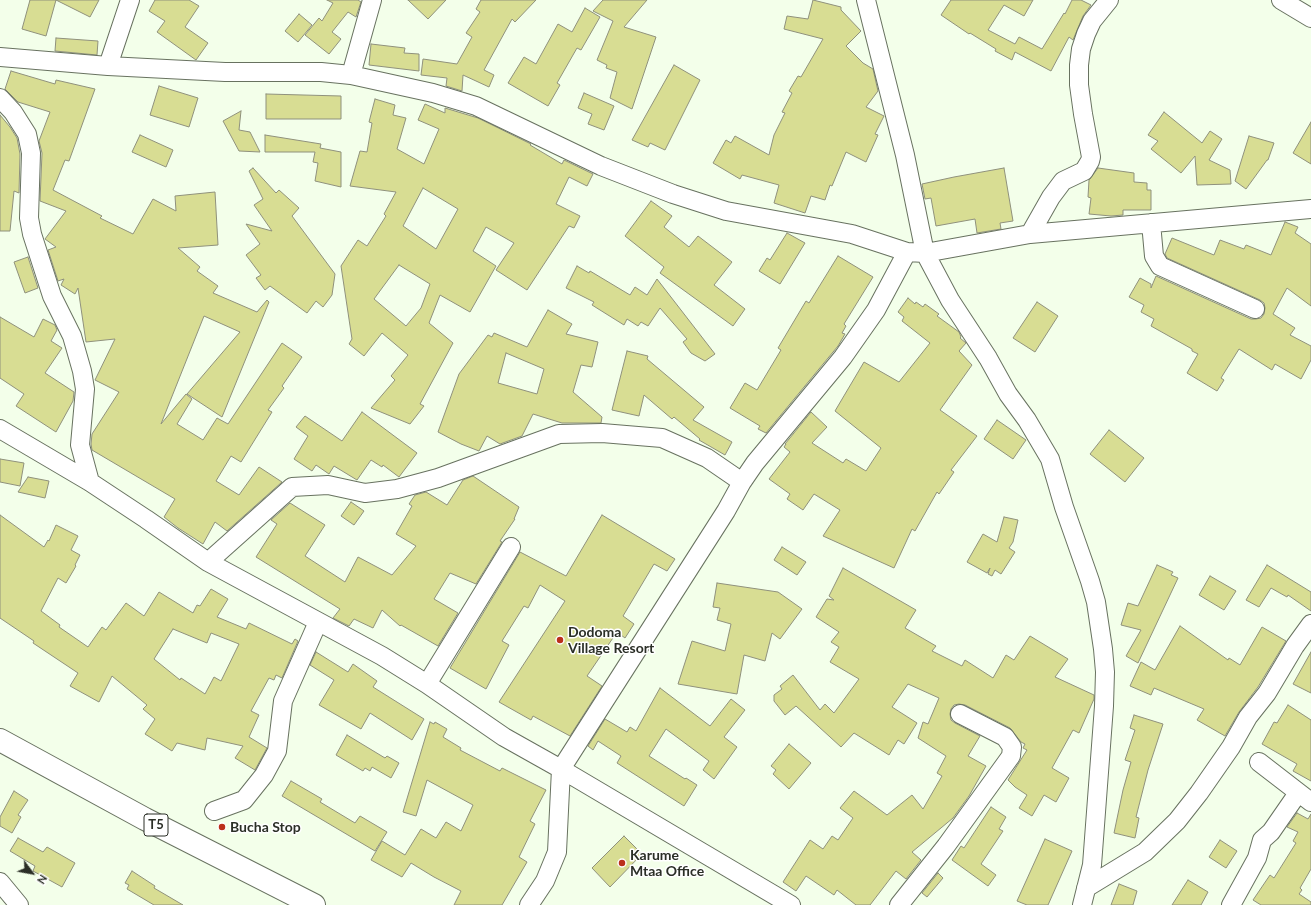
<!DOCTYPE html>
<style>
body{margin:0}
#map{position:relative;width:1311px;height:905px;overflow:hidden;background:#f3ffea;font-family:Lato,sans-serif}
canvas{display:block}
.north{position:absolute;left:12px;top:853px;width:40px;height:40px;-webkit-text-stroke:3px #fff;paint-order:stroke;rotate:122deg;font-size:11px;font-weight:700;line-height:16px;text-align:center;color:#2b2f27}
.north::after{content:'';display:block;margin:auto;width:14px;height:18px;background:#2b2f27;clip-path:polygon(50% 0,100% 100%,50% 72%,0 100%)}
</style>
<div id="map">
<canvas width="1311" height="905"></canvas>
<div class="north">N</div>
</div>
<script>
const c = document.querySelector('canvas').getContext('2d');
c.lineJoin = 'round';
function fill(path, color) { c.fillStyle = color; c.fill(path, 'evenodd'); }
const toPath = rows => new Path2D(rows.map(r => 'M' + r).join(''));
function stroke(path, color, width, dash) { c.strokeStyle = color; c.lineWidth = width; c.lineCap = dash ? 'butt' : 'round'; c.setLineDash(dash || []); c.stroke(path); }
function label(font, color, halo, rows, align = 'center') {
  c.font = font + ' Lato,sans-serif'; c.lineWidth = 3; c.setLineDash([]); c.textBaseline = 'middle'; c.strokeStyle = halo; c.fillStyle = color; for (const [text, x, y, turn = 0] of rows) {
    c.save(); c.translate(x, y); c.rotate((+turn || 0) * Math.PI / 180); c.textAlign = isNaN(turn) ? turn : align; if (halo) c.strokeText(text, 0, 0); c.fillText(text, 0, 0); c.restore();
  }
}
const building = toPath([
 [30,0,99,0,90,17,56,0,46,36,22,29,30,0],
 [155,0,189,0,199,6,185,27,208,43,196,60,157,32,165,21,149,11,155,0],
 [327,0,358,0,361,2,356,17,348,12,332,32,341,39,329,54,305,35,319,18,322,21,333,3,327,0],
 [408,0,446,0,428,19,408,0],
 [481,0,536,0,515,22,512,19,484,70,494,75,489,87,463,75,462,91,446,86,447,78,421,75,423,59,457,64,472,37,466,33,480,12,476,9,481,0],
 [603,0,647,0,624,27,656,37,632,109,610,98,617,72,606,68,607,65,597,60,613,21,593,11,603,0],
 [813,0,841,7,841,10,861,31,846,46,863,63,873,69,878,91,866,107,884,116,875,134,878,135,866,162,846,152,832,186,830,185,825,200,811,196,805,213,774,203,779,185,742,175,740,179,713,163,726,140,731,143,735,136,769,155,774,135,785,113,782,112,792,93,789,91,798,76,801,77,823,39,784,29,787,16,808,19,813,0],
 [951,0,1033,0,1024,16,1004,5,988,30,1015,44,1019,37,1042,49,1064,13,1065,14,1072,0,1081,0,1091,5,1083,16,1073,40,1069,37,1051,71,1015,52,1012,60,995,51,996,49,970,33,969,34,941,15,951,0],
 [585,8,600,17,581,50,577,48,557,83,560,85,548,106,508,83,524,57,536,64,558,24,572,32,585,8],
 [299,14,312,25,298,42,285,31,299,14],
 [56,38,98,41,97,55,55,51,56,38],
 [371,44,405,48,404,53,419,54,419,71,369,65,371,44],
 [674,65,700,80,665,150,650,143,648,147,632,140,674,65],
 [11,71,55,84,56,80,95,89,69,161,65,160,53,190,102,216,100,218,133,234,153,199,176,211,175,196,215,192,218,245,178,248,200,267,197,271,218,286,213,293,257,312,267,300,269,302,222,417,187,394,240,332,204,316,161,424,186,394,192,399,177,424,203,440,217,418,228,424,282,343,302,357,282,386,284,388,268,410,272,412,241,462,231,456,216,481,239,495,259,467,282,482,227,531,215,522,203,544,178,528,164,517,175,499,92,450,91,444,92,434,119,392,95,380,115,339,86,342,78,288,75,294,61,285,64,279,58,281,48,250,56,247,45,239,66,211,40,201,42,153,39,141,50,112,18,102,5,89,11,71],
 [159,86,198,98,189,127,150,115,159,86],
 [584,93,614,106,604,130,588,124,592,114,578,108,584,93],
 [266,94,341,96,341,119,266,119,266,94],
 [375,99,395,105,393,115,406,118,397,149,424,164,439,129,418,120,425,104,445,113,445,108,478,118,531,144,530,145,562,164,564,160,593,174,587,186,569,177,556,204,580,216,574,228,569,226,527,290,496,270,514,243,486,227,473,251,496,266,470,312,440,295,429,323,453,343,420,404,424,406,410,424,371,408,395,380,391,376,408,355,382,333,364,356,349,344,352,339,341,266,358,240,367,246,386,216,384,214,396,192,350,186,360,151,367,152,372,123,369,122,375,99],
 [423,188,458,209,436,249,403,226,423,188],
 [399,265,430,284,421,308,406,326,374,299,399,265],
 [241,111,239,130,250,132,260,152,239,151,223,121,241,111],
 [1164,112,1202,143,1210,131,1222,139,1209,160,1230,170,1231,184,1197,185,1195,156,1181,173,1151,149,1158,141,1148,135,1164,112],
 [0,115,10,127,17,138,20,154,19,193,14,191,10,231,0,231,0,115],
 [1311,122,1311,164,1293,153,1311,122],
 [140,135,173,150,166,167,132,152,140,135],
 [265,135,321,144,320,148,341,152,341,187,315,181,318,163,313,162,315,152,265,152,265,135],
 [1249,136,1274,143,1268,160,1267,160,1246,189,1235,181,1249,136],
 [253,168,276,193,279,190,299,208,292,216,335,274,332,295,323,307,316,301,307,313,270,286,265,290,256,278,261,275,246,255,260,244,246,224,272,231,254,205,263,199,249,171,253,168],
 [1004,168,1013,221,1000,223,1001,229,977,233,975,219,936,226,931,198,925,199,922,184,954,177,1004,168],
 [1098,168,1134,173,1134,182,1147,183,1147,190,1151,190,1151,210,1123,210,1123,215,1111,216,1089,214,1091,198,1088,197,1089,180,1098,168],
 [651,201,672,216,664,227,689,247,698,236,732,262,714,285,745,309,733,326,660,273,664,267,625,236,651,201],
 [1285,222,1298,227,1295,233,1311,244,1311,306,1287,288,1273,314,1295,328,1290,335,1311,346,1311,360,1301,379,1275,364,1272,370,1239,349,1221,378,1224,380,1217,391,1187,373,1198,354,1192,351,1192,349,1151,326,1154,319,1141,312,1144,305,1129,297,1140,278,1151,284,1151,288,1156,276,1251,319,1256,319,1261,318,1264,314,1265,308,1264,303,1260,300,1167,258,1165,254,1172,238,1214,255,1220,240,1244,249,1246,245,1271,255,1285,222],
 [787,233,805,243,780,284,759,271,767,258,770,260,787,233],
 [838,256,873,277,844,324,846,326,842,333,845,334,838,346,766,433,758,429,760,426,730,408,745,383,757,390,781,350,778,348,806,301,809,303,838,256],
 [28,257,38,288,25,293,14,262,28,257],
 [577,266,589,273,590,271,630,295,635,287,647,295,657,279,715,354,705,361,691,353,683,342,687,339,660,308,648,326,641,322,638,326,627,319,624,325,592,305,594,302,566,288,577,266],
 [908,298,915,304,916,302,923,307,925,304,939,314,937,316,959,332,961,337,960,338,966,343,959,351,972,365,940,410,977,436,951,470,954,472,939,494,937,492,915,531,912,529,894,568,823,536,840,510,814,494,803,510,787,499,790,494,769,479,790,452,784,447,786,444,785,444,811,412,827,427,812,443,843,463,846,459,866,471,881,448,835,411,864,362,899,382,930,343,902,321,904,317,898,312,908,298],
 [1037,302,1058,316,1035,352,1013,338,1037,302],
 [548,310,572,324,566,334,598,342,592,367,581,365,573,392,602,417,601,423,562,423,533,414,522,436,500,444,487,436,479,451,461,444,438,432,459,374,488,335,492,337,494,333,527,347,548,310],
 [506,353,544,369,537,394,498,383,506,353],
 [0,317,34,337,43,319,55,325,57,330,51,341,62,348,45,373,74,392,73,401,56,432,16,406,24,394,0,378,0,317],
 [627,351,648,356,647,359,704,407,693,420,732,442,725,455,699,440,700,439,674,417,672,419,644,395,639,416,612,410,627,351],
 [362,412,417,453,399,477,383,465,382,467,371,460,357,480,334,466,329,474,316,465,312,471,294,459,308,436,296,427,305,416,342,441,362,412],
 [997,420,1026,440,1013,459,984,439,997,420],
 [1109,430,1144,458,1125,482,1090,454,1109,430],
 [0,459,24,463,20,486,0,482,0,459],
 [473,476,519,507,514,519,515,519,500,541,502,542,476,584,450,573,434,599,458,613,438,646,401,625,400,626,382,610,373,628,354,619,349,626,333,618,340,609,256,557,277,524,271,520,290,503,325,525,305,556,345,582,358,557,392,575,416,546,396,534,412,506,409,504,415,495,426,492,447,505,463,480,473,476],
 [28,477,49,481,45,498,18,492,28,477],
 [351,502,364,511,354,525,341,516,351,502],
 [0,515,44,547,48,540,49,541,56,525,78,536,71,550,80,555,75,565,76,566,66,583,58,578,41,611,60,625,59,627,88,647,102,627,106,630,126,603,144,616,159,592,193,613,197,605,200,606,211,589,228,599,217,617,246,629,249,623,292,644,295,639,298,641,282,678,276,675,274,680,269,678,251,711,259,715,249,737,267,748,255,770,235,758,243,746,207,738,205,750,177,743,172,751,145,734,155,719,143,709,147,705,112,676,99,702,70,686,78,673,33,643,34,641,0,618,0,515],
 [173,629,207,643,211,633,239,644,221,681,214,677,205,694,181,678,180,680,154,659,173,629],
 [602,515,675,559,667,571,654,564,623,616,634,624,625,638,617,632,587,676,602,686,570,736,533,716,531,720,499,702,565,601,540,585,528,608,524,606,502,641,509,645,486,689,450,668,520,552,566,576,602,515],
 [1004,517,1018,520,1013,542,1009,548,1015,552,1001,574,995,570,992,576,988,574,990,568,987,573,967,562,983,534,997,542,1004,517],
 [782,547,806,562,797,575,774,560,782,547],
 [1157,565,1173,572,1171,575,1178,578,1138,663,1126,656,1141,630,1121,625,1128,603,1138,606,1157,565],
 [1267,565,1311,592,1311,611,1288,595,1287,597,1271,588,1259,607,1246,600,1267,565],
 [843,568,916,610,905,628,936,646,932,651,962,666,965,660,993,678,1006,655,1014,660,1030,636,1068,659,1055,677,1094,695,1094,699,1079,733,1073,730,1052,768,1069,778,1056,802,1044,795,1032,816,1019,808,1027,795,1015,787,1008,780,1027,750,1023,748,1025,744,1021,742,1010,728,965,705,959,704,954,705,951,709,950,714,951,720,955,723,980,736,968,756,986,766,969,796,953,818,912,852,921,860,906,879,896,871,870,905,856,905,837,890,834,895,806,876,796,891,783,882,810,840,823,849,832,836,838,840,853,818,840,808,854,791,887,815,912,795,923,809,942,776,937,773,946,756,918,738,923,722,928,724,939,698,908,684,892,707,917,723,904,744,898,740,889,755,854,733,841,747,796,706,785,715,774,701,774,695,782,689,780,686,793,675,820,710,825,704,834,713,859,679,830,662,839,647,831,642,839,632,816,617,827,599,834,600,829,596,843,568],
 [1210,576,1236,591,1224,610,1199,595,1210,576],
 [717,583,778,592,802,609,780,639,772,633,765,661,744,655,737,694,678,684,692,641,725,651,731,624,717,620,720,608,713,607,717,583],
 [1180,626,1228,660,1229,658,1240,665,1262,627,1286,641,1258,687,1239,712,1225,736,1197,720,1204,709,1154,688,1151,695,1130,686,1141,662,1155,670,1180,626],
 [316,652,348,672,353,664,377,681,373,687,424,719,412,740,370,713,361,729,319,705,334,680,310,665,316,652],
 [1311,652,1311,693,1293,684,1311,652],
 [660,688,710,726,731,699,745,710,724,737,737,747,714,779,703,770,709,761,666,729,649,756,685,779,686,778,697,785,684,806,617,763,621,756,598,741,593,750,588,746,605,719,627,732,630,727,636,731,660,688],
 [1288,705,1311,720,1311,781,1293,771,1297,764,1262,744,1274,722,1277,723,1288,705],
 [1134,715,1163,724,1148,770,1136,817,1139,818,1135,838,1114,833,1123,790,1131,762,1125,760,1135,730,1130,728,1134,715],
 [430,722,434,724,435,722,447,729,443,737,461,748,460,750,500,771,502,768,546,790,530,821,535,824,519,857,527,862,502,905,454,905,461,891,434,877,411,863,402,877,371,860,382,841,405,855,421,829,436,838,446,822,461,831,473,805,427,780,416,816,403,812,430,722],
 [347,735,385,758,387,756,399,763,391,778,372,767,370,771,365,768,363,771,336,755,347,735],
 [789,744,811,763,789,789,773,774,776,770,771,766,789,744],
 [291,781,322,799,320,802,355,823,360,816,387,832,375,851,282,796,291,781],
 [14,791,28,800,18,815,21,817,12,833,0,826,0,817,14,791],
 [991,807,1006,817,999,829,1003,831,981,864,996,875,988,886,952,860,961,846,964,848,991,807],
 [1297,813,1308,819,1311,814,1311,869,1300,888,1302,890,1299,894,1311,902,1311,905,1261,905,1253,900,1270,875,1274,878,1296,843,1293,841,1298,832,1287,827,1297,813],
 [624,836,642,854,610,887,592,868,624,836],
 [18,838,43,852,47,847,75,863,62,887,33,871,35,866,10,851,18,838],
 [1045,839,1072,851,1048,905,1027,905,1017,901,1045,839],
 [1220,840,1237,851,1226,868,1209,857,1220,840],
 [132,871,155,886,154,888,183,905,154,905,127,889,129,885,125,883,132,871],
 [938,873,943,878,927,897,922,893,938,873],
 [1188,880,1208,892,1201,905,1172,905,1188,880],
 [1119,884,1137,891,1133,905,1111,905,1119,884]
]);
const street = toPath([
 [866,0,905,155,925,253,950,300,988,358,1008,394,1027,420,1050,459,1064,507,1090,581,1096,602,1103,649,1105,672,1104,706,1092,865,1082,905],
 [1281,0,1311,18],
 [0,57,108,66,225,72,321,72,351,75,433,93,476,106,601,166,673,194,726,211,852,234,907,252,925,253,1030,234,1311,209],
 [108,66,130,0],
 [351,75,372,0],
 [0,98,13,112,27,134,31,153,29,218,32,234,52,296,72,336,82,371,85,389,80,445,90,482],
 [1151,223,1154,256,1160,266,1255,309],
 [1030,234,1051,197,1063,181,1084,171,1090,161,1091,157,1083,114,1079,85,1079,65,1081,49,1086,34,1092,21,1109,0],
 [0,429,90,482,146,519,208,562,382,656,427,684,504,737,561,769,791,905],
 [208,562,292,487,328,485,365,493,397,489,438,478,559,434,602,433,662,438,707,458,742,482],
 [427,684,511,547],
 [1259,762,1311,802],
 [214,811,244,800,264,775,277,751,283,701,318,622],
 [0,882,19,905],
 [1086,888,1145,852,1177,821,1199,793,1231,747,1248,717,1267,693,1295,646,1311,624],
 [529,905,545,881,557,852,561,769,726,511,742,482,755,463,843,357,876,310,907,252],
 [899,905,946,846,1011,756,1012,747,1005,737,960,714],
 [1231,905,1257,858,1262,840,1271,832,1298,793]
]);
const highway = toPath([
 [0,740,145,819,314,905]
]);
const markers = [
 [560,640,4,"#bb2f1b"],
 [222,827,4,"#bb2f1b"],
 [622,863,4,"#bb2f1b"]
];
const shields = [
 [156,825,24]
];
const shieldNames = [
 ["T5",156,825]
];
const poiNames = [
 ["Dodoma",568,632],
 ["Village Resort",568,648],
 ["Bucha Stop",230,827],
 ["Karume",630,855],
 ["Mtaa Office",630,871]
];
fill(building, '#d8dd93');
stroke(building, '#8f917c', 1);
stroke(street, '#687260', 20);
stroke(highway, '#687260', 24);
stroke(street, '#fff', 18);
stroke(highway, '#fff', 22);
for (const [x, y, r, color] of markers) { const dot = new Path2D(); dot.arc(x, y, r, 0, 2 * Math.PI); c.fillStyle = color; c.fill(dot); stroke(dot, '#fff', 1.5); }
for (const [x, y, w] of shields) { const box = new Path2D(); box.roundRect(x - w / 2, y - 11, w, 22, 3); c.fillStyle = '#fff'; c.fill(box); stroke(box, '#2b2f27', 1); }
label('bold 13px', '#2b2f27', null, shieldNames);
label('bold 14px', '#2b2f27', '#fff', poiNames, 'left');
</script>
